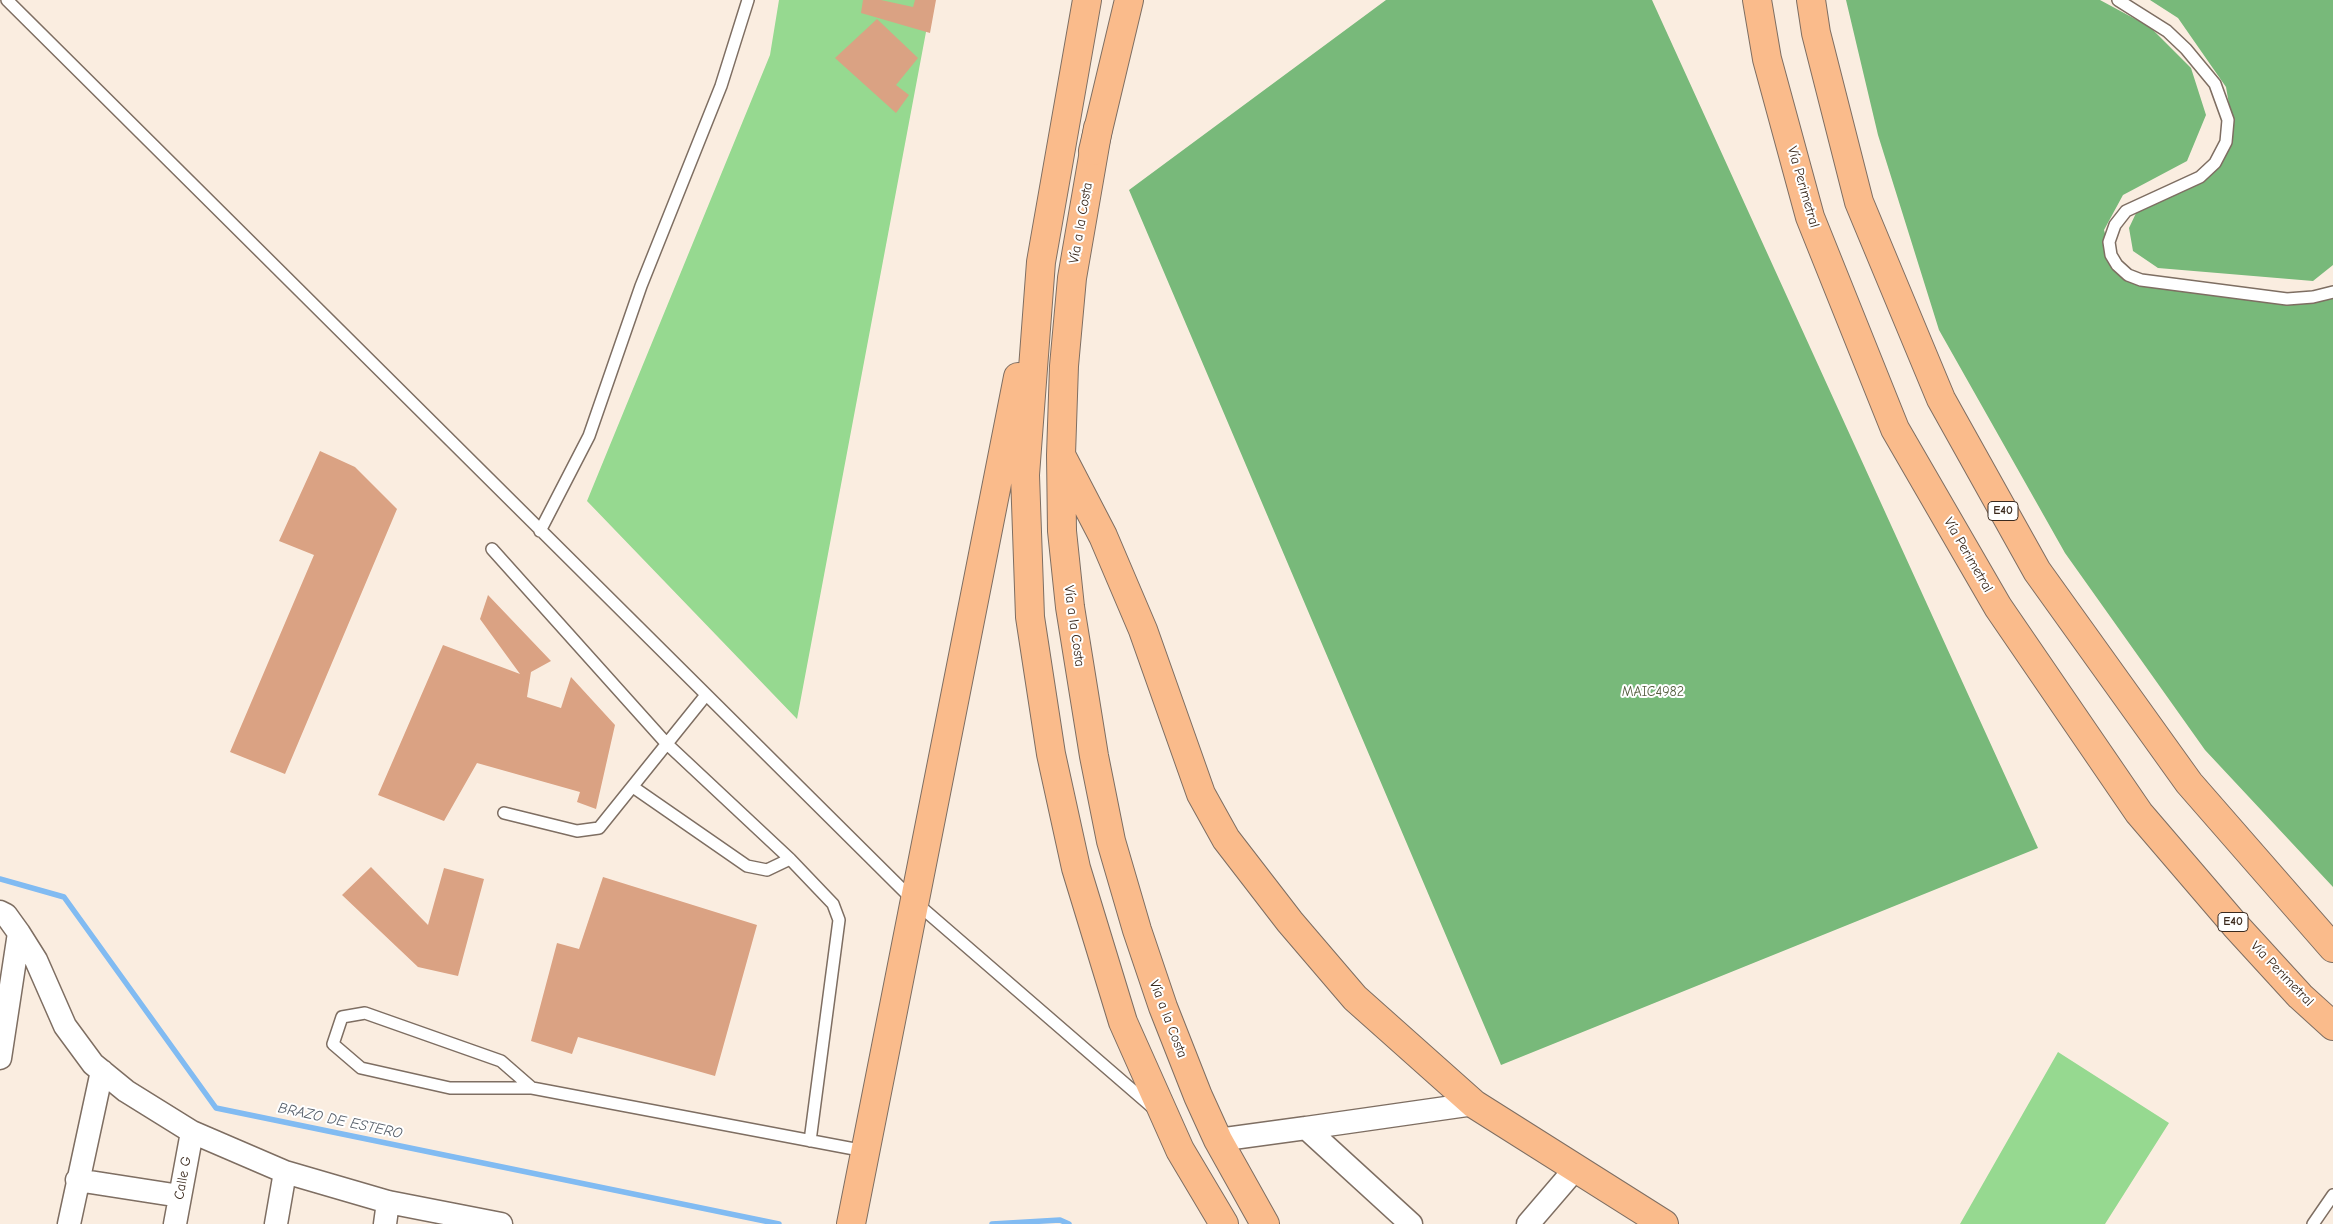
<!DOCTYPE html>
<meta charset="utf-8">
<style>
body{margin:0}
canvas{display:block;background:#faede0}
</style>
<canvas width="2333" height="1224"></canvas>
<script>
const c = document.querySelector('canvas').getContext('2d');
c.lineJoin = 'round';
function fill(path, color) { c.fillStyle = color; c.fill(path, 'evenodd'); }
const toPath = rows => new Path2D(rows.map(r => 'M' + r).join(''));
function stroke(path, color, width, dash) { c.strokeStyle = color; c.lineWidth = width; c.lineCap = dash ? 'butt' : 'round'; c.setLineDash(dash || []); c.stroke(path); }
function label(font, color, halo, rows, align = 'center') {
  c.font = font + ' "Comic Neue",sans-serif'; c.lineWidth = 4; c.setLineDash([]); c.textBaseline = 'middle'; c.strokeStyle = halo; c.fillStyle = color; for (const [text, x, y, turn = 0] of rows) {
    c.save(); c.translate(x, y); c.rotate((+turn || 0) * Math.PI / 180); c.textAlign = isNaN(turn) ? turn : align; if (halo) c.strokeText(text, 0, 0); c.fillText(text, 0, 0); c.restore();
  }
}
const green = toPath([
 [779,0,932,0,797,719,587,501,770,55],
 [2058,1052,2169,1123,2105,1224,1960,1224]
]);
const forest = toPath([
 [1386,0,1652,0,2038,848,1501,1065,1129,190],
 [1846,0,2100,0,2150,27,2191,68,2206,115,2187,161,2123,195,2104,230,2110,251,2124,267,2150,281,2279,295,2333,293,2333,887,2205,750,2065,553,1939,330,1878,135],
 [2150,0,2333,0,2333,265,2313,281,2158,268,2133,251,2129,228,2137,211,2205,172,2232,122,2226,87,2178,18]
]);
const stream = toPath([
 [0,879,64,897,216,1108,779,1224],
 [992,1224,1060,1220,1069,1224]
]);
const building = toPath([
 [863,0,881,0,913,7,915,0,936,0,930,33,861,13],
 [877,19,918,58,896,85,909,95,896,113,835,58],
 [320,451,355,467,397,509,285,774,230,752,314,555,279,541],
 [488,595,551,661,531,672,527,697,561,708,571,677,615,725,596,809,577,802,580,792,477,763,444,821,378,795,443,645,520,674,480,619],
 [371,867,428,925,444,868,484,879,458,976,418,967,342,895],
 [603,877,757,925,715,1076,578,1037,572,1054,531,1041,557,943,579,949]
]);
const lane = toPath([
 [7,0,914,901,1152,1107],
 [2118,0,2167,31,2186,49,2215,84,2228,120,2226,142,2215,163,2200,177,2126,211,2115,225,2109,242,2111,255,2117,265,2128,275,2141,280,2287,299,2313,297,2333,292],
 [540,531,589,436,641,286,721,86,748,0],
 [492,549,666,743,790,859,833,904,839,920,810,1141],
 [633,787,747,866,767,870,790,859],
 [504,813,577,831,599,828,706,695],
 [532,1088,501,1061,365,1013,342,1017,333,1044,361,1068,450,1088,532,1088,865,1151],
 [2313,1224,2333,1195]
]);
const street = toPath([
 [0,912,6,915,19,933,36,960,65,1026,93,1064,126,1091,192,1132,285,1172,388,1202,501,1224],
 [0,1058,19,933],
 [1306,1128,1474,1104],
 [1218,1140,1306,1128,1411,1224],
 [77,1180,180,1196],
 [69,1224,102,1071],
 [175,1224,192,1132],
 [276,1224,285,1172],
 [385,1224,388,1202],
 [1528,1224,1576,1168]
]);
const primary = toPath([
 [1087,0,1041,262,1025,475,1030,617,1051,754,1076,868,1123,1022,1180,1150,1224,1224],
 [1098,128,1072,278,1064,366,1061,455,1062,531,1070,607,1094,756,1111,841,1137,930,1163,1007,1198,1096,1218,1140,1265,1224],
 [1062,457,1103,536,1143,630,1201,794,1226,839,1290,922,1355,998,1474,1104,1664,1224],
 [851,1224,1018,377]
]);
const highway = toPath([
 [1757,0,1767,59,1810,217,1895,429,1998,607,2139,813,2235,925,2300,996,2333,1026],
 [1811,0,1816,33,1859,202,1941,399,2037,571,2189,783,2333,948],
 [1093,151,1129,0]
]);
const shields = [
 [2003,511,30],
 [2233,922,30]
];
const shieldNames = [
 ["E40",2003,511],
 ["E40",2233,922]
];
const streetNames = [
 ["Vía Perimetral",1803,187,74],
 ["Vía a la Costa",1081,223,-80],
 ["Vía Perimetral",1968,555,60],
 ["Vía a la Costa",1074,626,82],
 ["Vía Perimetral",2282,974,46],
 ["Vía a la Costa",1168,1019,69],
 ["Calle G",183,1178,-80]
];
const parkNames = [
 ["MAIC4982",1653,692]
];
const waterNames = [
 ["BRAZO DE ESTERO",340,1121,12]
];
fill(green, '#96d990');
fill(forest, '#78b97a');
stroke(stream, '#81bbf2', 5.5);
fill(building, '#daa283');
stroke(lane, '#7e6e62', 14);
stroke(street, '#7e6e62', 25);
stroke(primary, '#7e6e62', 30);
stroke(highway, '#7e6e62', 30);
stroke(lane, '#fff', 11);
stroke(street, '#fff', 22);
stroke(primary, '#fabb8b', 28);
stroke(highway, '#fabb8b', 28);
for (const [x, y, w] of shields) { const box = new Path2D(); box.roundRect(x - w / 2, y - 9.5, w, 19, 4); c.fillStyle = '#fff'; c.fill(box); stroke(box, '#3b2a1e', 1); }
label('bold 12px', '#3b2a1e', null, shieldNames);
label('14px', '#3b2a1e', '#fff', streetNames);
label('14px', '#565f40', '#fff', parkNames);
label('italic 15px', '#545d68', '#fff', waterNames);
</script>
